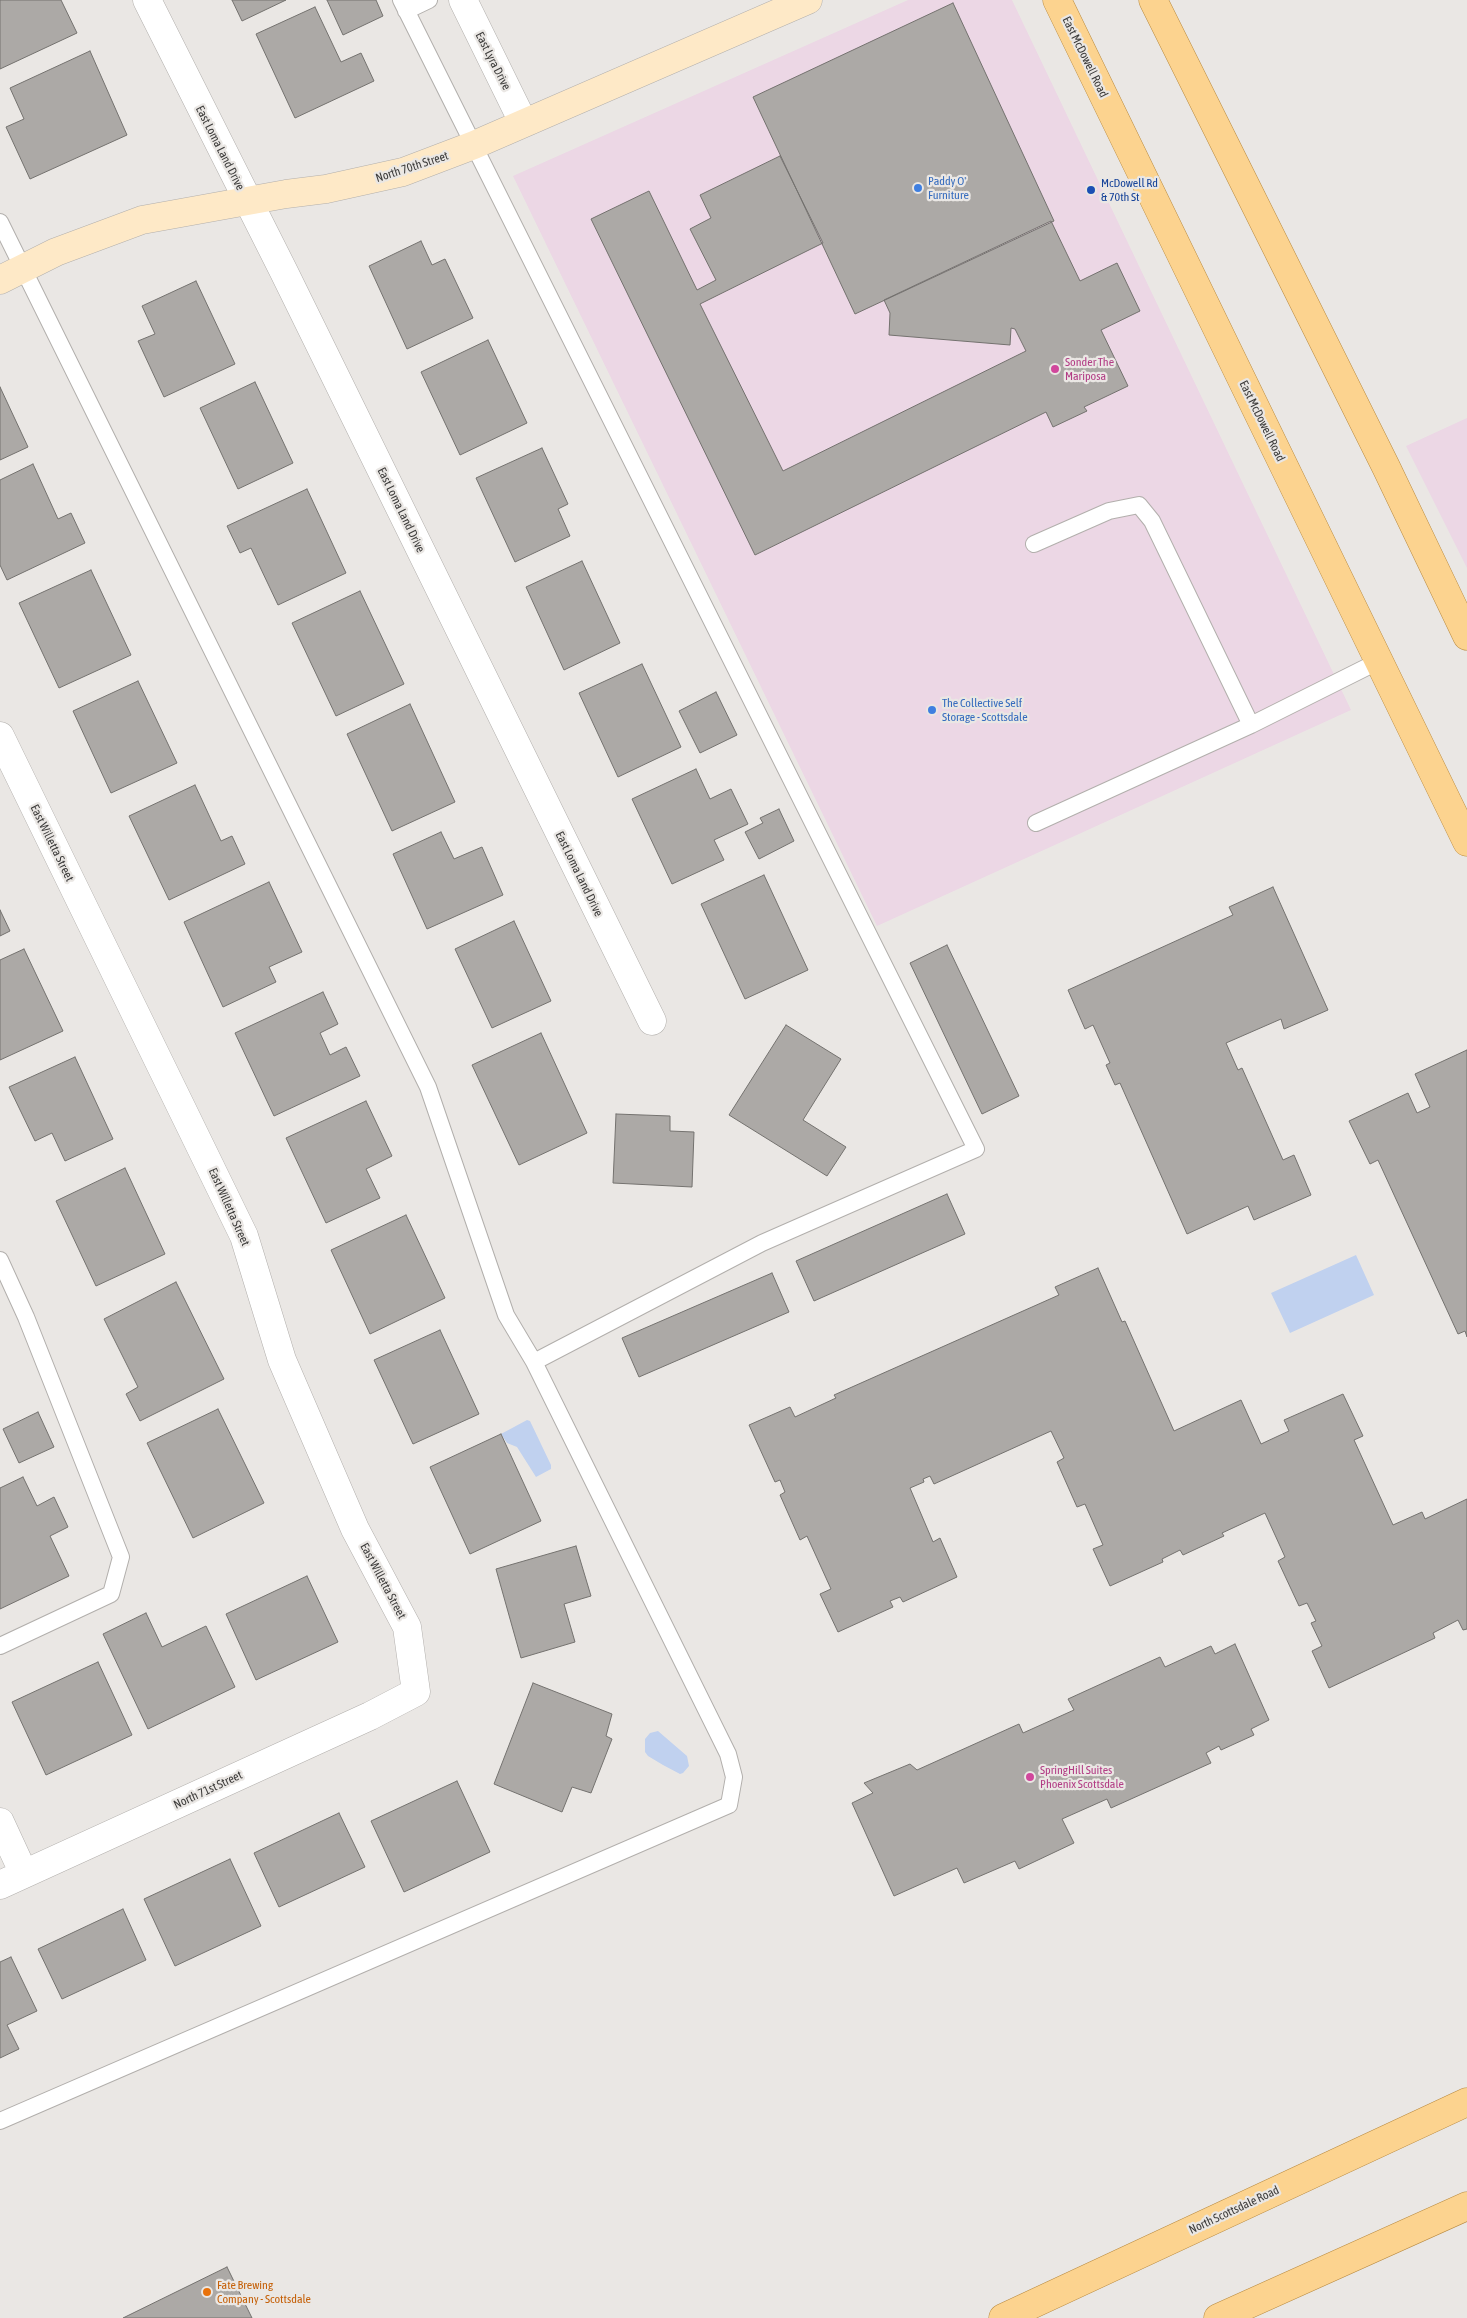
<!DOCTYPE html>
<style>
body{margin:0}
canvas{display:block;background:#eae7e4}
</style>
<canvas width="1467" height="2318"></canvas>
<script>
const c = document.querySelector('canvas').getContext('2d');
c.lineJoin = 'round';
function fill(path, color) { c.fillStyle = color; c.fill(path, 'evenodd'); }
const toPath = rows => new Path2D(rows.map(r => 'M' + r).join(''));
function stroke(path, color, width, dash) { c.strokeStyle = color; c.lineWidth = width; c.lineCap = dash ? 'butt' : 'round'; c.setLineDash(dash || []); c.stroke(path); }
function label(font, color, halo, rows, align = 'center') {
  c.font = font + ' "Asap Condensed",sans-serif'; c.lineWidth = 4.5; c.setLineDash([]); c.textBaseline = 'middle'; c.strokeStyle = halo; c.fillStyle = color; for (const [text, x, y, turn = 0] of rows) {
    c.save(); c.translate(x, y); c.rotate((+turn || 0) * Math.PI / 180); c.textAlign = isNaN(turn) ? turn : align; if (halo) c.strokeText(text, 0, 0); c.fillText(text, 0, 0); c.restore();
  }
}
const commercial = toPath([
 [908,0,1012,0,1351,710,877,926,513,176],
 [1467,418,1467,568,1406,446]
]);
const water = toPath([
 [1356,1255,1374,1295,1290,1333,1271,1293],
 [527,1420,530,1421,551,1465,551,1469,536,1477,517,1447,507,1443,501,1434],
 [658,1731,687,1756,689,1766,683,1773,680,1774,663,1765,648,1756,645,1752,645,1739,650,1733]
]);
const building = toPath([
 [0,0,61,0,77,33,0,69,0,0],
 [232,0,286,0,242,21,232,0],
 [327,0,376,0,383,16,343,35,327,0],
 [953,3,1054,221,855,314,753,97,953,3],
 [315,7,341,62,361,53,374,81,295,118,256,34,315,7],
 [90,51,127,135,30,179,6,127,24,119,10,88,90,51],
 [780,156,823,243,700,304,783,471,1026,351,1015,329,1011,328,1010,345,889,335,890,313,884,300,1051,221,1080,281,1117,263,1140,311,1101,330,1128,386,1084,407,1087,411,1053,427,1046,412,755,555,591,219,649,191,697,290,716,280,690,229,711,218,700,195,780,156],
 [421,241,432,265,445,259,473,318,407,349,369,266,421,241],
 [196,281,235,364,164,397,138,341,155,334,142,306,196,281],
 [488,340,527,423,460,455,421,372,488,340],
 [255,382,293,463,238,489,200,408,255,382],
 [0,387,28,447,0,460,0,387],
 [542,448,568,504,558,509,570,536,515,562,476,478,542,448],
 [33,464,58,519,71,513,85,543,7,580,0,565,0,480,33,464],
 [307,489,346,573,278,605,251,548,240,553,227,526,307,489],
 [582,561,620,643,564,670,526,587,582,561],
 [91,570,131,655,59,688,19,603,91,570],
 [360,591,404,684,336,716,292,623,360,591],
 [642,664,681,747,618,777,579,693,642,664],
 [138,681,177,763,111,793,73,711,138,681],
 [716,692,737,735,700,753,679,711,716,692],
 [410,704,455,802,392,831,347,734,410,704],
 [696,769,710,799,731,789,748,824,714,840,724,860,672,884,632,799,696,769],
 [195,785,221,841,232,836,245,864,169,900,129,816,195,785],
 [779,809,794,841,759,859,745,832,763,823,760,818,779,809],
 [441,832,454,859,482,847,503,895,427,929,393,854,441,832],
 [764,875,808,970,745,999,701,904,764,875],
 [269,882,302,952,269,967,276,982,223,1007,184,922,269,882],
 [1273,887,1328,1010,1284,1029,1281,1019,1226,1043,1238,1070,1242,1068,1283,1160,1294,1155,1311,1195,1254,1220,1248,1206,1187,1234,1120,1083,1115,1085,1106,1065,1110,1063,1093,1025,1085,1029,1068,990,1233,915,1229,907,1273,887],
 [0,910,10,931,0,936,0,910],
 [514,921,551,1001,492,1028,455,949,514,921],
 [947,945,1019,1096,982,1114,910,963,947,945],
 [24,949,63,1031,0,1060,0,960,24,949],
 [323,992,338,1024,320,1033,330,1055,346,1047,360,1076,274,1116,235,1033,323,992],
 [786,1025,841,1059,803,1120,846,1147,827,1176,729,1115,786,1025],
 [541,1033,587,1133,519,1165,472,1065,541,1033],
 [1467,1050,1467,1337,1465,1331,1458,1334,1378,1160,1370,1164,1349,1121,1408,1093,1417,1113,1430,1107,1415,1074,1467,1050],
 [75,1057,113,1139,65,1161,52,1133,35,1141,9,1087,75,1057],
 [366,1101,392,1156,366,1169,380,1198,326,1223,286,1138,366,1101],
 [616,1114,670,1116,670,1131,694,1132,692,1187,613,1183,616,1114],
 [125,1168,165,1254,96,1286,56,1201,125,1168],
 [947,1194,965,1234,814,1301,796,1261,947,1194],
 [406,1215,445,1298,370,1334,331,1250,406,1215],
 [1098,1268,1122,1322,1125,1321,1174,1431,1241,1400,1261,1444,1289,1431,1284,1420,1343,1394,1363,1436,1354,1440,1393,1525,1422,1512,1425,1519,1467,1499,1467,1629,1463,1630,1458,1620,1433,1633,1435,1638,1329,1688,1312,1651,1322,1646,1311,1623,1316,1621,1307,1603,1299,1606,1278,1561,1285,1557,1265,1513,1222,1533,1224,1536,1183,1555,1180,1550,1162,1559,1163,1562,1110,1586,1093,1549,1103,1545,1085,1504,1077,1507,1057,1462,1064,1458,1051,1431,934,1484,930,1476,923,1479,924,1482,910,1488,933,1542,940,1538,957,1577,903,1602,900,1597,890,1601,893,1607,838,1632,820,1594,831,1589,807,1536,800,1540,780,1495,785,1492,780,1480,775,1482,749,1425,790,1407,795,1417,836,1398,834,1395,1059,1295,1055,1287,1098,1268],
 [772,1273,789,1312,639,1377,622,1338,772,1273],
 [176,1282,224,1379,140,1421,126,1394,138,1387,104,1319,176,1282],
 [440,1330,479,1414,413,1444,374,1360,440,1330],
 [218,1409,264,1503,193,1538,147,1443,218,1409],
 [38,1412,54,1447,19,1463,3,1429,38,1412],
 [501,1434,541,1521,470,1554,430,1467,501,1434],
 [23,1477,37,1506,54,1497,68,1527,50,1536,69,1576,0,1609,0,1488,23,1477],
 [576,1546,591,1596,564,1604,575,1642,521,1658,496,1569,576,1546],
 [307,1576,338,1642,256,1680,226,1614,307,1576],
 [146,1613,162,1647,206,1626,235,1687,148,1729,103,1634,146,1613],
 [1235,1644,1269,1720,1251,1729,1254,1735,1221,1750,1219,1746,1206,1753,1211,1763,1111,1808,1107,1799,1062,1819,1074,1843,1019,1869,1015,1861,964,1883,957,1868,894,1896,852,1803,873,1793,864,1783,910,1764,917,1770,1019,1724,1023,1733,1074,1710,1068,1699,1160,1657,1165,1667,1211,1646,1215,1654,1235,1644],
 [98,1662,132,1735,46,1775,12,1702,98,1662],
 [533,1683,612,1714,606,1736,612,1739,591,1793,572,1787,562,1812,494,1784,533,1683],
 [457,1781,490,1852,404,1892,371,1821,457,1781],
 [339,1813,365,1867,279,1907,254,1853,339,1813],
 [230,1859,261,1926,175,1966,144,1899,230,1859],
 [123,1909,146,1960,62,1999,38,1949,123,1909],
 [11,1957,37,2011,7,2025,19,2049,0,2058,0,1962,11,1957],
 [227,2267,252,2318,123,2318,227,2267]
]);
const lane = toPath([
 [401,0,976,1149,762,1243,534,1362],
 [406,11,429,0],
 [0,222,428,1087,506,1315,534,1362,728,1754,734,1777,729,1805,0,2121],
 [1034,544,1109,511,1139,505,1152,521,1251,725],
 [1036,823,1251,725,1379,661],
 [0,1260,26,1317,121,1557,111,1594,0,1646]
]);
const street = toPath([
 [147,0,284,272,652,1021],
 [463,0,523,122],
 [0,736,244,1236,282,1360,355,1529,407,1627,416,1692,370,1716,0,1885],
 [0,1822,24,1874]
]);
const secondary = toPath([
 [0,280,56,252,142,220,286,194,326,189,403,172,474,145,808,0]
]);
const primary = toPath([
 [1057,0,1467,842],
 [1153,0,1386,467,1467,636],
 [1003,2318,1467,2102],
 [1218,2318,1467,2206]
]);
const markers = [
 [918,188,5,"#3f7fe0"],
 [1091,190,5,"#1a4fb4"],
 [1055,369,5,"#d1479c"],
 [932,710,5,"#3f7fe0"],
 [1030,1777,5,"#d1479c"],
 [207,2292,5,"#e8710a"]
];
const streetNames = [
 ["East McDowell Road",1085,57,64],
 ["East Lyra Drive",493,61,63],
 ["East Loma Land Drive",220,148,63],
 ["North 70th Street",412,167,-18],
 ["East McDowell Road",1262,421,64],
 ["East Loma Land Drive",401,510,64],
 ["East Willetta Street",52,843,64],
 ["East Loma Land Drive",579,874,64],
 ["East Willetta Street",229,1207,66],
 ["East Willetta Street",383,1581,62],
 ["North 71st Street",208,1790,-25],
 ["North Scottsdale Road",1234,2210,-25]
];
const shopNames = [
 ["Paddy O'",928,181],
 ["Furniture",928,195],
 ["The Collective Self",942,703],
 ["Storage - Scottsdale",942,717]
];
const transitNames = [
 ["McDowell Rd",1101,183],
 ["& 70th St",1101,197]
];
const hotelNames = [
 ["Sonder The",1065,362],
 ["Mariposa",1065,376],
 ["SpringHill Suites",1040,1770],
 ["Phoenix Scottsdale",1040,1784]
];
const foodNames = [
 ["Fate Brewing",217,2285],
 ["Company - Scottsdale",217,2299]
];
fill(commercial, '#ecd7e5');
fill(water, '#c0d1ef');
fill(building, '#aca9a6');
stroke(building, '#74726f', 1);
stroke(lane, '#b2afac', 18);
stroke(street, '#b2afac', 29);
stroke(secondary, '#b2afac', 29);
stroke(primary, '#b88a40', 29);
stroke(lane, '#fff', 16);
stroke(street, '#fff', 28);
stroke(secondary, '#fee9c7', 28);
stroke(primary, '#fcd38f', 28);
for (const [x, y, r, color] of markers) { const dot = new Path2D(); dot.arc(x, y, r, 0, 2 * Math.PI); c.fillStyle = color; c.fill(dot); stroke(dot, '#eae7e4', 2); }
label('12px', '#3c3b3a', '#eae7e4', streetNames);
label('12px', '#366cbe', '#eae7e4', shopNames, 'left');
label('12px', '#164399', '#eae7e4', transitNames, 'left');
label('12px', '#b23c85', '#eae7e4', hotelNames, 'left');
label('12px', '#c56008', '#eae7e4', foodNames, 'left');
</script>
